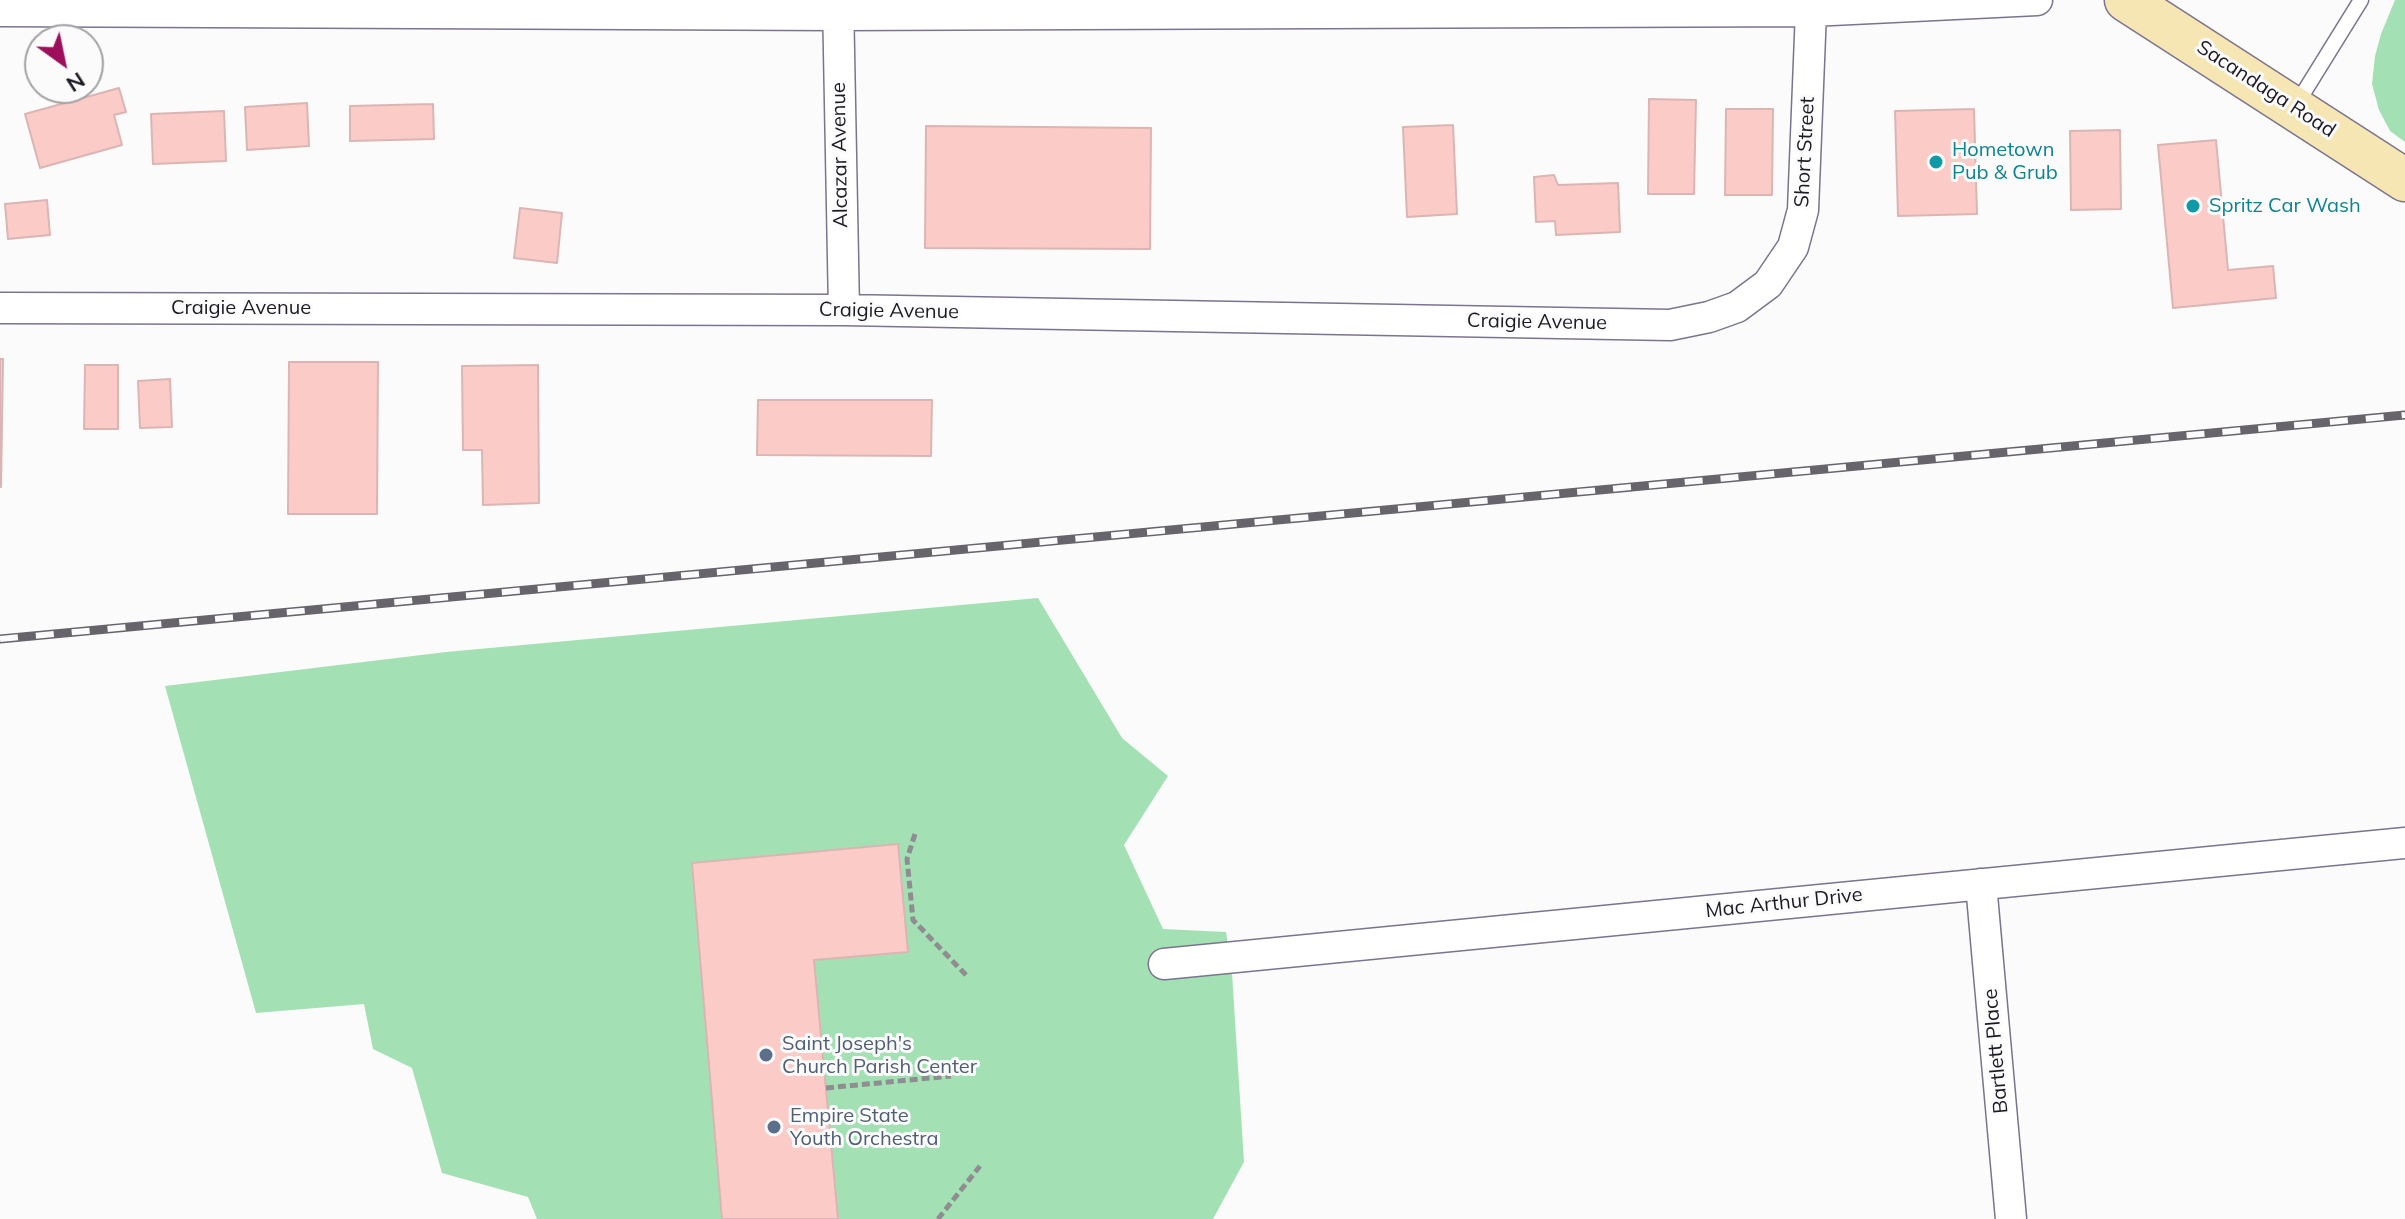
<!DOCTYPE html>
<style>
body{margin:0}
#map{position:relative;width:2405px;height:1219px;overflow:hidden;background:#fbfbfb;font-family:Mulish,sans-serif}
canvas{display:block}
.north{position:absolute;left:24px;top:24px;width:80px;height:80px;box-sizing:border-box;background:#fbfbfb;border:2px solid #a2a1a5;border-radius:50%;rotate:147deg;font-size:22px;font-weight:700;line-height:32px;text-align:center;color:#1d1924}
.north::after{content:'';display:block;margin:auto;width:28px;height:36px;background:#9e0f5b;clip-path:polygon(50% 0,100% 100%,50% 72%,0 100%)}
</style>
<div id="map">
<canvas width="2405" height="1219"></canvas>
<div class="north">N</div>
</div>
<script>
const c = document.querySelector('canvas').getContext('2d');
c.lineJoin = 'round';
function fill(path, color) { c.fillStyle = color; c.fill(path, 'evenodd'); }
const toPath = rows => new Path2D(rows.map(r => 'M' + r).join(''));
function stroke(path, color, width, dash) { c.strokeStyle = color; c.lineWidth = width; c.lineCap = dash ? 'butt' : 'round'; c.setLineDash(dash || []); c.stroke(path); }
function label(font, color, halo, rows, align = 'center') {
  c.font = font + ' Mulish,sans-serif'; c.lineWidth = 6; c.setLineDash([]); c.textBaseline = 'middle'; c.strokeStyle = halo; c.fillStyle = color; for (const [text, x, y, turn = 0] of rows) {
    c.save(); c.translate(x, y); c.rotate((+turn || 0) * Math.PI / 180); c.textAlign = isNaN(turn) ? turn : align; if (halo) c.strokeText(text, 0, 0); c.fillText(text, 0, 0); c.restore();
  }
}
const green = toPath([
 [2395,0,2405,0,2405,142,2390,131,2379,110,2372,84,2375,56,2381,34],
 [1038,598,1122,738,1168,776,1124,845,1163,929,1226,932,1232,973,1244,1162,1213,1219,537,1219,528,1197,442,1173,412,1068,373,1049,364,1004,256,1013,165,686,446,652]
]);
const building = toPath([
 [119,88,126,112,114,115,122,145,40,168,25,114,119,88],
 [1649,99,1696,100,1694,194,1648,194,1649,99],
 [307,103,309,146,247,150,245,107,307,103],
 [433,104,434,139,350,141,350,106,433,104],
 [1726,109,1773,109,1772,195,1725,195,1726,109],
 [1974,109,1977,214,1898,216,1895,111,1974,109],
 [224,111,226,161,153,164,151,114,224,111],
 [1453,125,1457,214,1407,217,1403,127,1453,125],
 [926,126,1151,128,1150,249,925,248,926,126],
 [2120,130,2121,209,2071,210,2070,131,2120,130],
 [2216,140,2228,270,2273,266,2276,298,2173,308,2158,145,2216,140],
 [1554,175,1558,185,1618,183,1620,232,1556,235,1555,221,1536,222,1534,177,1554,175],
 [47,200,50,235,8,239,5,204,47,200],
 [520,208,562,213,557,263,514,258,520,208],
 [0,359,3,359,1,487,0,487,0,359],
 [289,362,378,362,377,514,288,514,289,362],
 [85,365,118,365,118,429,84,429,85,365],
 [538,365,539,503,483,505,482,450,463,450,462,366,538,365],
 [170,379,172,427,140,428,138,381,170,379],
 [758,400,932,400,931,456,757,455,758,400],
 [898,844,908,952,814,960,838,1219,722,1219,692,863,898,844]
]);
const path = toPath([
 [915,834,907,859,913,920,967,976],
 [826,1088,951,1076],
 [938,1219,980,1166]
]);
const lane = toPath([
 [2296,105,2361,0]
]);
const street = toPath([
 [838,0,844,310],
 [0,11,837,15,1811,11,2037,0],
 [0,308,844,310,1670,325,1709,317,1737,307,1768,284,1793,247,1803,210,1811,11],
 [1981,884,2011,1219],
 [1164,964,2405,843]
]);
const secondary = toPath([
 [2126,0,2405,180]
]);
const rail = toPath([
 [0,639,2405,415]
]);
const markers = [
 [1936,162,8,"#0f9aa8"],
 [2193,206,8,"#0f9aa8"],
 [766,1055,8,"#5c6f8a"],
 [774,1127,8,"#5c6f8a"]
];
const streetNames = [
 ["Sacandaga Road",2266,89,33],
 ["Short Street",1805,152,-87],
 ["Alcazar Avenue",840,155,-91],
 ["Craigie Avenue",241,308],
 ["Craigie Avenue",889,311,1],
 ["Craigie Avenue",1537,322,1],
 ["Mac Arthur Drive",1784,903,-6],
 ["Bartlett Place",1996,1051,-95]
];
const cultureNames = [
 ["Hometown",1952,150],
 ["Pub & Grub",1952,173],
 ["Spritz Car Wash",2209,206]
];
const serviceNames = [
 ["Saint Joseph's",782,1044],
 ["Church Parish Center",782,1067],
 ["Empire State",790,1116],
 ["Youth Orchestra",790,1139]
];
fill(green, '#a3e1b4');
fill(building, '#fbcbc8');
stroke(building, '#dbb5b3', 2);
stroke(lane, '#7c738f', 17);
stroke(street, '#7c738f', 33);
stroke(secondary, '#7c738f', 45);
stroke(path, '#8f8d92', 5, [8, 4]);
stroke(lane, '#fff', 14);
stroke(street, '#fff', 30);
stroke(secondary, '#f6e6b3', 42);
stroke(rail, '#67646c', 9);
stroke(rail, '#fbfbfb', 6, [18]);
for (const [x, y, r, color] of markers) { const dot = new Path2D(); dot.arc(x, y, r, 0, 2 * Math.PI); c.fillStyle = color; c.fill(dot); stroke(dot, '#fbfbfb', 3); }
label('20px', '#1d1924', '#fbfbfb', streetNames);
label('20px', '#0d838f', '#fbfbfb', cultureNames, 'left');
label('20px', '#4e5e75', '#fbfbfb', serviceNames, 'left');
</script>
